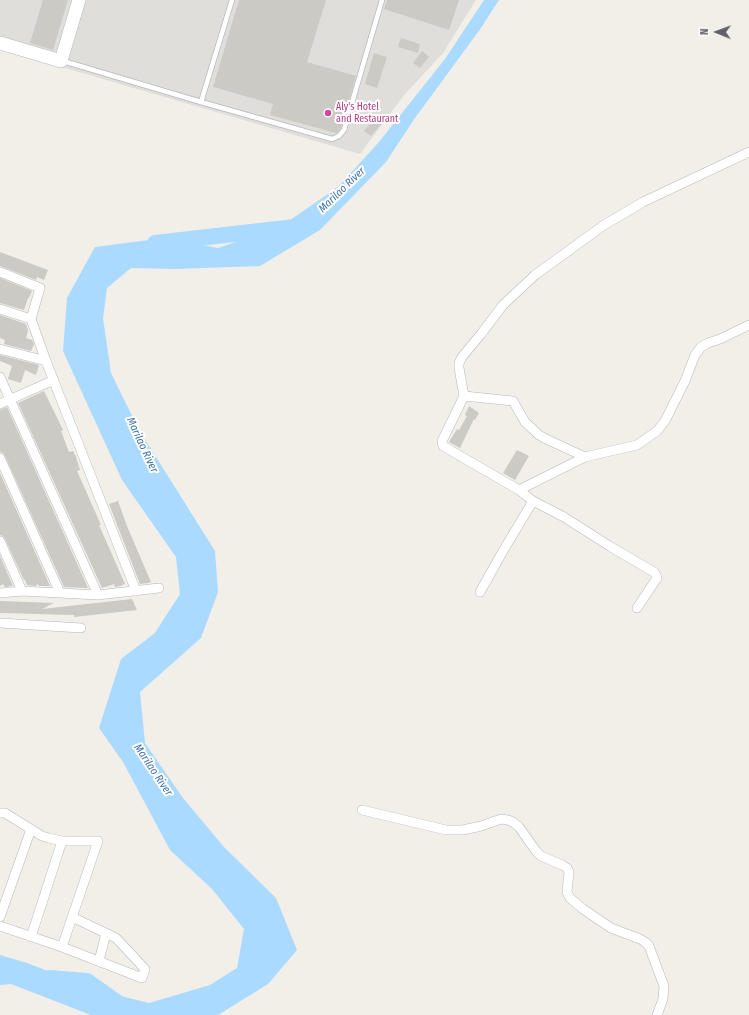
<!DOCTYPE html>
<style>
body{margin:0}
#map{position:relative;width:749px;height:1015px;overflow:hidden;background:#f1efe8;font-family:"Fira Sans Condensed",sans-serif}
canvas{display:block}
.north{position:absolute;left:697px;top:12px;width:40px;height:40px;-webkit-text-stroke:3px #fff;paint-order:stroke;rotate:271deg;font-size:11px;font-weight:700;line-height:16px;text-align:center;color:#5f6368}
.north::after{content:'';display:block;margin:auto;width:14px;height:18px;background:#5f6368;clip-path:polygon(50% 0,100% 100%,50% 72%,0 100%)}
</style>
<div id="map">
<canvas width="749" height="1015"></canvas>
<div class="north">N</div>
</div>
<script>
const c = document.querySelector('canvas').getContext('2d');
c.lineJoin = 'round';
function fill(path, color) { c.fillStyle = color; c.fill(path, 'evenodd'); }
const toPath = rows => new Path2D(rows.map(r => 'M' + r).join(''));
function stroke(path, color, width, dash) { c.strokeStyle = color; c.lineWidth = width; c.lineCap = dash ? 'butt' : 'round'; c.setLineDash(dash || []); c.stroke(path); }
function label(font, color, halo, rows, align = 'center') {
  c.font = font + ' "Fira Sans Condensed",sans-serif'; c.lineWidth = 4; c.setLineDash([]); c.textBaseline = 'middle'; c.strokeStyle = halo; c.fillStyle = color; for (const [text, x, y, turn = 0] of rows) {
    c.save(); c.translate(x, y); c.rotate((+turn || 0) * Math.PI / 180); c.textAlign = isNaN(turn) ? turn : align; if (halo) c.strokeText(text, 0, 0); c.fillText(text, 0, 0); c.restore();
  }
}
const industrial = toPath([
 [0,0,476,0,443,53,405,94,360,154,0,49]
]);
const water = toPath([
 [484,0,499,0,481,28,415,118,386,162,320,230,260,266,175,269,131,268,107,288,103,318,111,373,139,430,215,551,218,592,201,638,140,692,145,743,183,798,224,847,276,898,297,950,268,984,218,1015,91,1015,11,984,0,985,0,955,27,963,100,991,149,1003,210,985,237,968,244,929,212,889,170,850,123,762,99,728,121,659,155,633,180,594,176,557,122,480,63,351,67,298,95,247,164,238,218,248,280,227,338,187,379,142,445,59]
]);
const river = toPath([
 [155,243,295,227],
 [50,978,87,981,135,1015]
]);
const building = toPath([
 [43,0,68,0,53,50,30,43],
 [239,0,326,0,307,62,356,76,341,128,337,133,336,133,270,115,273,104,213,87],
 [387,0,459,0,449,30,384,9],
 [401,38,420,44,418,53,398,47],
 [422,51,429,57,420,68,413,63],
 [374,53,387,57,377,88,365,84],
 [375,118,382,123,371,136,364,131],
 [0,252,48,270,44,280,37,277,36,280,0,266],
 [0,278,32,291,29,298,28,298,24,310,0,303],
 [0,315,26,324,28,330,26,338,32,340,34,344,31,351,4,344,5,340,0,338],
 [0,355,39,365,36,375,25,370,21,383,8,379,12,366,0,361],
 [44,391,63,430,61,431,69,452,73,451,76,457,80,470,77,471,101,525,99,525,125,584,120,586,115,587,114,584,102,588,18,403],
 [469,406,479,413,475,420,474,419,460,448,449,442,457,429,459,430,467,416,465,415],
 [7,407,88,588,86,588,64,587,5,456,3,453,0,452,0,410],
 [517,450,529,456,515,480,503,473],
 [0,473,50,586,39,586,38,584,35,586,27,585,25,580,24,580,5,539,3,536,0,535],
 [118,501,127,526,151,582,148,583,140,584,109,504],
 [0,556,13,586,12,586,5,587,3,584,0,586],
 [132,599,137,610,74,617,74,615,0,613,0,601,54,603,42,609]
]);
const lane = toPath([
 [63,61,201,102,332,139,339,136,344,130,382,0],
 [201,102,232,0]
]);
const street = toPath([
 [0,272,40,288,31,319,46,361,136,591],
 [0,309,31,319],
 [0,349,46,361],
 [0,377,98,595],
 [464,396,513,401,525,422,539,435,544,438,585,457],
 [0,404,54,380],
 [0,458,60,593],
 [519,490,585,457,637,445,657,431,665,421,685,381,695,355,701,347,708,343,720,339,749,325],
 [0,541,22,591],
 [480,592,503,551,533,501],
 [0,593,22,591,98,595,159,588],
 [637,608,657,578,656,575,654,572,611,547,564,517,533,501,519,490,443,446,442,442,443,439,464,396,459,368,459,363,462,357,481,334,503,305,535,275,604,225,643,202,749,152],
 [0,623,81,628],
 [362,810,446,830,463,830,481,826,501,819,508,820,513,822,519,827,536,851,541,856,562,865,567,868,569,872,567,892,570,898,583,909,611,928,640,939,645,942,649,946,664,986,663,999,657,1015],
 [0,813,5,813,42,836,49,838,62,841,98,841,62,947,0,926],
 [0,917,31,829],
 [31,937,62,841],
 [62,947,142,978,145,969,116,938,72,917],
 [99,961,106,933]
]);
const secondary = toPath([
 [0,43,61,61,79,0]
]);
const markers = [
 [328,113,4,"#d1479c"]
];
const hotelNames = [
 ["Aly's Hotel",336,107],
 ["and Restaurant",336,119]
];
const waterNames = [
 ["Marilao River",342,190,-44],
 ["Marilao River",142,445,65],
 ["Marilao River",153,770,56]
];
fill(industrial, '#e0deda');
fill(water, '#aadaff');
stroke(river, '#aadaff', 16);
fill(building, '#cccac5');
stroke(lane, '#b5b8bc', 6);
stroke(street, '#b5b8bc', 10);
stroke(secondary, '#b6babf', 14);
stroke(lane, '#fff', 4.5);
stroke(street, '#fff', 9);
stroke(secondary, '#fff', 13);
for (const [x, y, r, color] of markers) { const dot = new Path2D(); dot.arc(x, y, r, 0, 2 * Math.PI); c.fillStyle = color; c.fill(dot); stroke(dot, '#fff', 1.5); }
label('10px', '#b23c85', '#fff', hotelNames, 'left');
label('italic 11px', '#4174aa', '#fff', waterNames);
</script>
